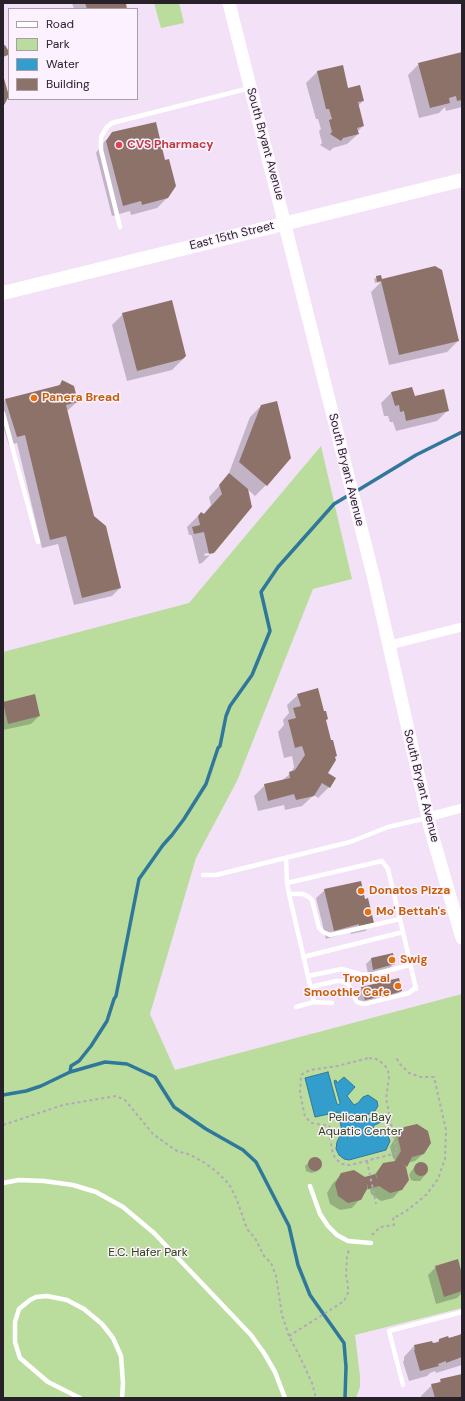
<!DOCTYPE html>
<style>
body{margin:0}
#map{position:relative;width:465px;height:1401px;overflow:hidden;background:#f3e1f8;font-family:"DM Sans",sans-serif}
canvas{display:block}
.frame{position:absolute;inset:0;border:4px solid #28212a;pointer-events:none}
.legend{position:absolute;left:8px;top:8px;width:130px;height:92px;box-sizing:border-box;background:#fcf1ff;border:1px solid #a79eaa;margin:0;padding:5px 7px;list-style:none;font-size:12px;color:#28212a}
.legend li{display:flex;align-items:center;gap:8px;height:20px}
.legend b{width:20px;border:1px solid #a79eaa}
</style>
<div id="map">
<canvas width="465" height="1401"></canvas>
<div class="frame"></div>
<ul class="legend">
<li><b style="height:5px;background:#fff"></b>Road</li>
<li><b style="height:11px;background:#badd9e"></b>Park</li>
<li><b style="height:11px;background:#339dcc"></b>Water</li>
<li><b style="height:11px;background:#8d7269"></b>Building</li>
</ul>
</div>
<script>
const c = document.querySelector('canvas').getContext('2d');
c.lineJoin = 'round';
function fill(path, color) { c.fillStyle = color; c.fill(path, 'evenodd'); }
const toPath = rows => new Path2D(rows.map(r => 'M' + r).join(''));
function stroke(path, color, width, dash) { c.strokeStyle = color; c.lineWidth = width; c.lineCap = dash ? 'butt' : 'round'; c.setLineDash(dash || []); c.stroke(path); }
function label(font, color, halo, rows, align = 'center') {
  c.font = font + ' "DM Sans",sans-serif'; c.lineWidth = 3; c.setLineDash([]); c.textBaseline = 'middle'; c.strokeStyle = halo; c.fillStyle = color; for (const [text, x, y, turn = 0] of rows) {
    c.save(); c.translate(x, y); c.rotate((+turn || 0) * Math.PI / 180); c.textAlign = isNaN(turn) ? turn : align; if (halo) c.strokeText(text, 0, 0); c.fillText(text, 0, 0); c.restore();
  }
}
const green = toPath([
 [154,3,179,3,184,23,161,28],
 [321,446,352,579,313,589,237,781,196,858,150,1014,175,1070,462,994,462,1308,355,1335,360,1376,360,1387,356,1398,3,1398,3,652,189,603]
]);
const water = toPath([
 [328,1072,337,1104,339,1105,340,1103,334,1081,336,1080,337,1083,344,1077,355,1087,347,1096,354,1105,358,1103,363,1097,368,1095,377,1101,378,1106,375,1111,367,1115,366,1118,369,1119,375,1114,379,1115,381,1118,381,1122,373,1126,375,1130,385,1132,388,1136,390,1141,386,1150,349,1160,344,1159,339,1155,336,1149,337,1142,342,1131,338,1112,315,1117,305,1078,328,1072]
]);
const shadow = toPath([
 [72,3,125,3,126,9,74,9],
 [462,53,462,107,446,111,445,107,439,113,419,118,408,75,419,64],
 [342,66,348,89,363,101,358,106,363,126,357,132,358,134,347,144,333,148,330,151,320,145,322,143,319,131,321,129,318,119,316,119,306,83,317,72],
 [113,133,168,197,157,208,131,215,130,211,112,216,96,153,102,144],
 [377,277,382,280,458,341,447,352,389,365,371,292,381,282,375,283,374,279],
 [123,314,183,359,172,370,127,381,112,325],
 [63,381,77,402,67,411,93,517,120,588,112,596,74,605,58,544,42,548,17,443,9,445,3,426,3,402,6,399,57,387],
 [391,393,414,397,448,410,437,421,396,431,393,422,390,422,388,416,384,416,381,403],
 [261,406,266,485,255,496,247,489,213,552,204,554,205,556,210,555,202,563,199,564,192,536,191,535,189,535,187,527,201,513,203,515,211,505,209,497,230,474,229,473,250,417],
 [34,695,39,716,31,724,3,730,3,703],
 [298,695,323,712,327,719,325,721,334,757,327,773,329,787,318,798,314,795,302,806,285,810,284,805,258,811,254,796,265,785,281,781,291,773,294,767,292,756,284,758,278,732,284,725,283,720,289,713,287,705],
 [325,890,365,900,373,923,365,931,351,934,350,932,326,939,316,898],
 [371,959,394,964,389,969,368,974,366,964],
 [362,988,401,991,396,996,359,1005,357,993],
 [404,1128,424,1153,415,1161,407,1163,404,1167,401,1189,393,1198,381,1201,371,1194,370,1189,366,1190,360,1199,352,1208,340,1210,330,1204,327,1193,333,1183,342,1174,364,1177,373,1176,383,1164,394,1162,395,1160,393,1158,390,1147,396,1136],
 [316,1158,320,1160,321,1165,319,1169,316,1172,311,1173,306,1171,305,1166,311,1160],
 [423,1163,427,1165,428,1170,425,1175,420,1181,414,1181,411,1180,409,1175,412,1170,417,1164],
 [436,1267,462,1278,462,1293,457,1298,436,1304,428,1275],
 [462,1333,462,1365,436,1373,435,1371,430,1373,427,1376,409,1381,403,1362,404,1360,404,1357,414,1346,435,1344,439,1340,458,1336],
 [462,1375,462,1398,421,1398,421,1396,432,1385,437,1384,441,1380]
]);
const stream = toPath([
 [355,492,416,455,462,432],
 [70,1072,71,1066,79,1061,91,1046,107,1021,114,999,116,996,139,879,163,845,172,835,184,819,206,784,218,748,220,746,226,716,230,706,252,675,270,631,261,592,278,567,334,504,349,495],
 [3,1095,26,1091,41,1086,70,1072,105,1062,127,1064,155,1077,174,1107,206,1129,243,1150,256,1162,289,1226,298,1265,310,1295,344,1343,346,1367,345,1398]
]);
const building = toPath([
 [85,3,126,3,127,9,87,9],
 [5,45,8,50,8,55,3,57,3,46],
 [462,52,462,100,457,101,456,96,449,98,450,103,430,108,418,63],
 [343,65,348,88,360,85,364,101,358,102,364,126,357,128,359,134,343,138,341,141,330,134,332,132,329,120,332,119,329,109,326,109,317,71],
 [3,75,9,96,3,107],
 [156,122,165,160,169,159,176,186,168,198,142,205,141,201,123,206,106,141,112,132],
 [435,266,442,270,459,341,399,355,381,281,377,282,376,276,381,275,382,279],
 [172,300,186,356,183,359,137,371,122,313],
 [62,380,74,386,78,402,66,405,94,516,106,526,121,588,82,598,66,536,50,540,25,435,17,437,5,399,60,385],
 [412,387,415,396,444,389,449,411,406,421,404,411,400,412,399,405,395,406,391,392],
 [277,401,291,458,267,486,239,462,261,405],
 [229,473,248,489,252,507,214,553,209,554,204,532,194,534,192,527,200,525,198,516,201,512,204,514,222,494,219,485],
 [318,688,324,711,326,711,328,719,326,720,331,740,333,740,337,756,335,757,336,760,328,773,336,778,330,788,322,783,314,796,296,800,294,794,268,801,264,784,290,778,289,772,295,770,305,755,302,746,295,748,288,720,296,718,293,708,301,706,297,694],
 [35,694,40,716,8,724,3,702],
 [361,881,365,899,368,898,374,923,359,926,359,924,334,931,324,889],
 [393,953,395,964,373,970,371,958],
 [399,978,402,991,382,997,382,996,365,1000,361,987],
 [417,1124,428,1131,431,1143,424,1154,412,1157,407,1167,402,1164,406,1167,409,1180,402,1190,390,1193,379,1186,368,1189,367,1183,367,1189,361,1200,348,1203,338,1196,335,1184,341,1173,354,1170,365,1177,375,1174,378,1180,376,1174,383,1163,395,1161,401,1151,398,1138,404,1127],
 '308 1164a7 7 0 1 1 14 0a7 7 0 1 1-14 0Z',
 '414 1169a7 7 0 1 1 14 0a7 7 0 1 1-14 0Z',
 [458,1259,462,1274,462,1291,444,1297,435,1266],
 [462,1334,462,1357,446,1363,446,1361,438,1364,439,1366,420,1371,414,1350,415,1350,414,1345,432,1341,433,1343,439,1342,439,1339,448,1336,449,1338],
 [462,1374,462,1398,435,1398,431,1384,441,1382,440,1379]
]);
const path = toPath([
 [369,1058,376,1059,380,1061,386,1067,388,1071,389,1078,386,1098,397,1153,350,1165,342,1164,335,1158,332,1150,330,1138,331,1132,329,1126,312,1123,305,1117,300,1093,301,1075,310,1070,337,1066,369,1058],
 [3,1125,63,1105,116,1096,125,1100,153,1134,164,1142,177,1151,191,1155,205,1163,218,1173,229,1184,237,1200,247,1229,255,1238,264,1256,271,1263,276,1276,282,1315,289,1336,300,1357,312,1383,316,1398],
 [367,1161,376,1204],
 [372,1235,380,1227,394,1225,393,1217,398,1216,409,1209,426,1195,438,1179,445,1159,446,1130,434,1077,421,1077,409,1073,400,1064,395,1056],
 [289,1336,338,1305,344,1301,348,1293,348,1285,346,1275,347,1257,349,1249]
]);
const lane = toPath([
 [120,227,101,150,101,137,107,127,112,123,250,88],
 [3,413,38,542],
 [286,858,287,883,289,894,314,1002,296,1007],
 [203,875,216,875,350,842,388,827,427,818],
 [287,883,382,861,388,869,403,932,303,957],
 [289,894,303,894,309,897,312,900,319,928,323,932,330,935,400,919],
 [403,932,416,989],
 [308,976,342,969,363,975,374,974,410,965],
 [311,987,336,981,342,981,348,984,357,1002,364,1004,409,993,416,987],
 [314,1002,332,1003],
 [3,1183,19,1180,44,1181,73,1185,96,1192,123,1207,154,1233,251,1335,264,1353,275,1372,285,1398],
 [310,1186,320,1214,328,1226,337,1235,348,1241,371,1243],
 [403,1385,389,1331,462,1312],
 [80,1398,48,1382,20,1358,15,1342,15,1322,19,1309,30,1300,36,1297,47,1296,67,1300,84,1309,102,1324,113,1338,121,1356,123,1383,122,1398]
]);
const street = toPath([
 [390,645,462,627],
 [428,817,462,808]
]);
const secondary = toPath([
 [229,3,374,579,431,831,462,938]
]);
const primary = toPath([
 [3,293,462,180]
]);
const markers = [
 [119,145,4,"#e0444e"],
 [34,398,4,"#e8710a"],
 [361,891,4,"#e8710a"],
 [368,912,4,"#e8710a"],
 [392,960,4,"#e8710a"],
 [398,986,4,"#e8710a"]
];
const streetNames = [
 ["South Bryant Avenue",265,144,75],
 ["East 15th Street",232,236,-14],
 ["South Bryant Avenue",346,470,76],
 ["South Bryant Avenue",421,786,76]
];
const healthNames = [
 ["CVS Pharmacy",127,145]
];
const foodNames = [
 ["Panera Bread",42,398],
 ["Donatos Pizza",369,891],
 ["Mo' Bettah's",376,912],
 ["Swig",400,960],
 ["Tropical",390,979,"right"],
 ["Smoothie Cafe",390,993,"right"]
];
const parkNames = [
 ["Pelican Bay",360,1118],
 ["Aquatic Center",360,1132],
 ["E.C. Hafer Park",148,1253]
];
fill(green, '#badd9e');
fill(water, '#339dcc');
stroke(water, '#30789b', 1);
fill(shadow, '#0003');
stroke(stream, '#30789b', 3.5);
fill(building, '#8d7269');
stroke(path, '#b5a6b9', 2, [3, 3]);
stroke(lane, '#fff', 4.5);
stroke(street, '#fff', 9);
stroke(secondary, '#fff', 13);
stroke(primary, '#fff', 14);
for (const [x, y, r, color] of markers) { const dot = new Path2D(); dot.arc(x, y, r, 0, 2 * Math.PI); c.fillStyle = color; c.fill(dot); stroke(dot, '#fcf1ff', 1.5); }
label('12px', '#28212a', '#fcf1ff', streetNames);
label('bold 12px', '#be3a42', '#fcf1ff', healthNames, 'left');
label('bold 12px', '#c56008', '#fcf1ff', foodNames, 'left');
label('12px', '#2a440b', '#fcf1ff', parkNames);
</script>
